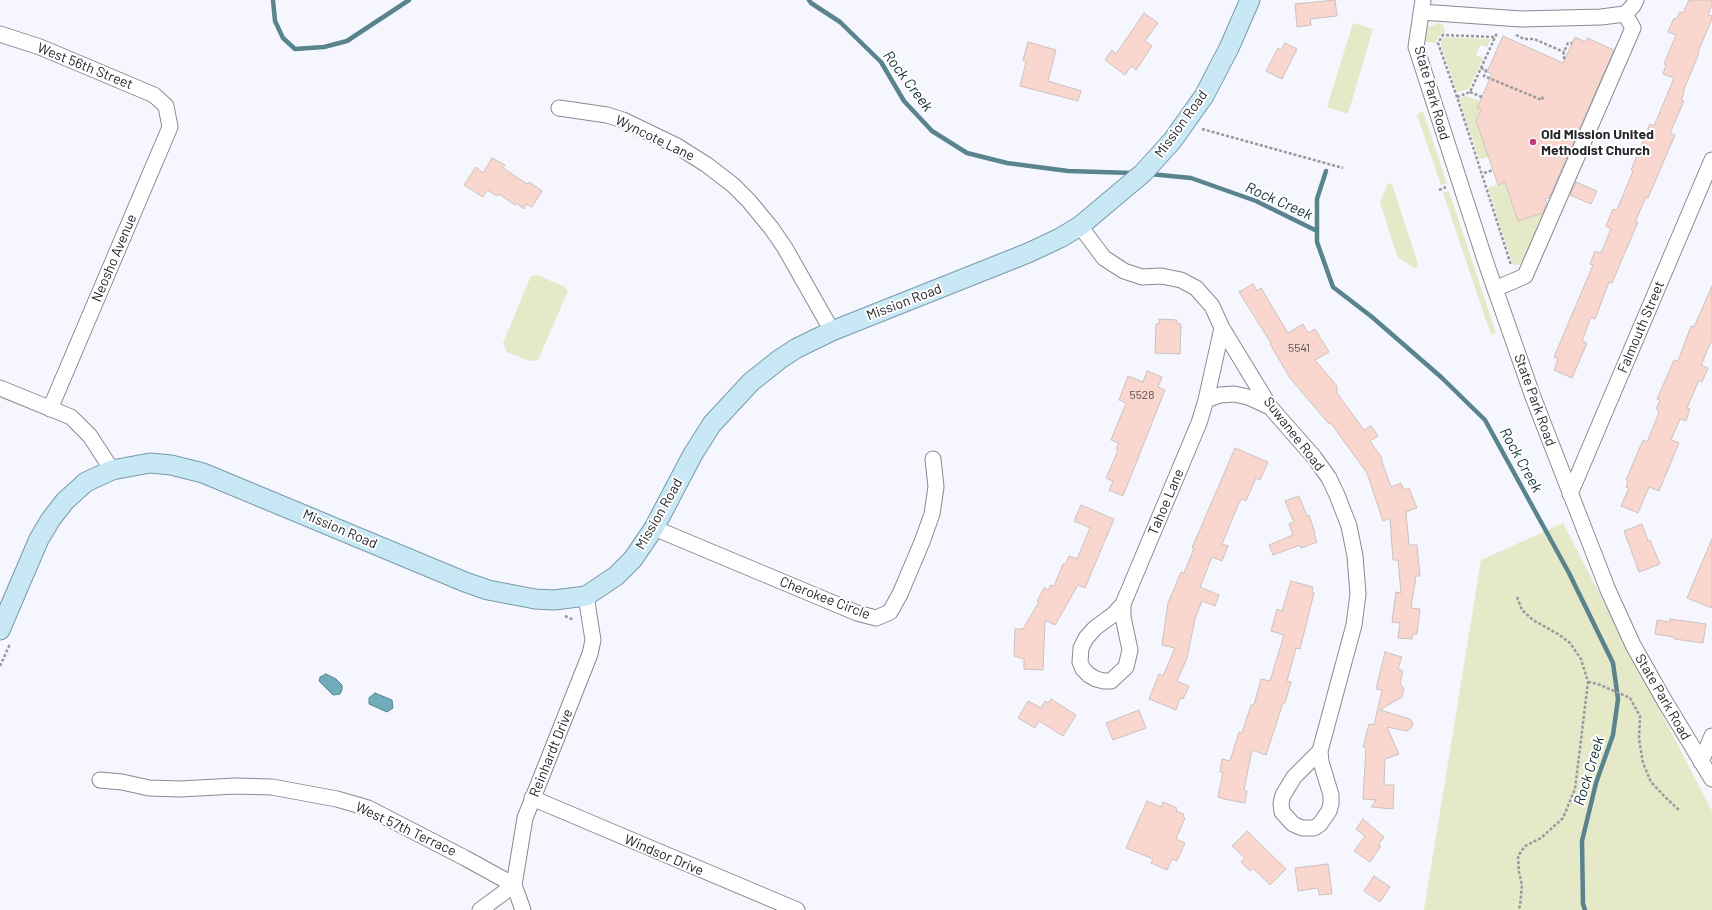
<!DOCTYPE html>
<style>
body{margin:0}
canvas{display:block;background:#f5f6fe}
</style>
<canvas width="1712" height="910"></canvas>
<script>
const c = document.querySelector('canvas').getContext('2d');
c.lineJoin = 'round';
function fill(path, color) { c.fillStyle = color; c.fill(path, 'evenodd'); }
const toPath = rows => new Path2D(rows.map(r => 'M' + r).join(''));
function stroke(path, color, width, dash) { c.strokeStyle = color; c.lineWidth = width; c.lineCap = dash ? 'butt' : 'round'; c.setLineDash(dash || []); c.stroke(path); }
function label(font, color, halo, rows, align = 'center') {
  c.font = font + ' Barlow,sans-serif'; c.lineWidth = 4; c.setLineDash([]); c.textBaseline = 'middle'; c.strokeStyle = halo; c.fillStyle = color; for (const [text, x, y, turn = 0] of rows) {
    c.save(); c.translate(x, y); c.rotate((+turn || 0) * Math.PI / 180); c.textAlign = isNaN(turn) ? turn : align; if (halo) c.strokeText(text, 0, 0); c.fillText(text, 0, 0); c.restore();
  }
}
const green = toPath([
 [1353,23,1373,29,1348,114,1327,107],
 [1439,23,1444,26,1445,33,1440,35,1435,43,1427,42,1424,39,1428,27],
 [1446,37,1491,39,1487,47,1480,45,1476,55,1483,58,1469,89,1457,92,1441,45,1442,39],
 [1467,96,1480,101,1477,108,1481,110,1476,120,1489,157,1479,159,1459,98],
 [1423,111,1447,184,1441,185,1417,115],
 [1505,182,1518,221,1549,211,1527,264,1513,265,1488,188],
 [1388,183,1392,184,1418,264,1417,268,1414,268,1399,258,1396,253,1380,202],
 [1449,191,1496,333,1491,335,1443,193],
 [537,275,565,287,568,291,538,360,530,361,507,352,503,343,531,276],
 [1563,523,1712,811,1712,910,1424,910,1481,560]
]);
const water = toPath([
 [326,674,336,679,342,685,342,690,340,694,333,695,319,681,320,677,326,674],
 [375,693,392,700,393,708,387,712,369,704,369,698,375,693]
]);
const stream = toPath([
 [273,0,275,21,283,38,295,49,324,47,347,41,409,0],
 [809,0,811,3,840,22,881,62,904,101,932,131,967,153,1007,163,1068,171,1133,173],
 [1150,174,1191,178,1256,201,1317,231,1317,242,1333,287,1372,317,1441,377,1485,420,1569,573,1613,663,1618,699,1613,735,1596,783,1582,841,1583,904,1585,910],
 [1317,231,1317,199,1326,171]
]);
const building = toPath([
 [1335,0,1337,16,1310,19,1311,25,1297,27,1295,4,1335,0],
 [1689,0,1712,0,1712,5,1708,15,1712,16,1712,19,1698,52,1699,53,1683,92,1684,93,1681,100,1684,101,1670,133,1675,135,1648,198,1646,197,1635,222,1638,222,1612,283,1609,282,1595,319,1591,317,1582,341,1587,343,1572,378,1554,370,1558,359,1554,357,1593,265,1590,264,1595,251,1601,253,1611,229,1606,226,1613,209,1617,210,1633,171,1631,170,1650,124,1654,126,1674,78,1663,74,1666,65,1664,64,1676,35,1668,32,1674,18,1676,19,1680,12,1683,13,1689,0],
 [1144,13,1158,23,1145,41,1152,46,1136,70,1131,66,1125,75,1105,60,1112,50,1116,54,1144,13],
 [1503,36,1563,63,1575,37,1585,42,1587,38,1614,50,1549,198,1545,199,1547,203,1543,213,1518,221,1505,182,1498,185,1476,120,1481,110,1477,108,1492,74,1487,72,1503,36],
 [1028,42,1056,50,1048,81,1081,91,1078,101,1020,86,1026,62,1023,60,1028,42],
 [1285,43,1297,49,1282,79,1266,71,1278,48,1281,50,1285,43],
 [492,158,505,165,503,168,527,184,529,182,542,191,532,207,526,204,524,209,516,203,515,205,499,194,497,196,487,190,483,197,464,185,476,167,483,173,492,158],
 [1576,182,1597,191,1591,204,1570,195,1576,182],
 [1253,284,1257,291,1261,288,1288,333,1303,324,1308,333,1315,329,1329,352,1315,360,1337,386,1337,393,1364,430,1371,426,1378,436,1370,441,1382,458,1381,459,1391,487,1401,483,1404,490,1409,488,1417,508,1406,512,1409,545,1417,545,1420,576,1416,576,1411,608,1420,609,1417,634,1413,634,1412,639,1398,638,1400,623,1392,622,1396,592,1401,593,1398,560,1393,560,1390,518,1383,521,1367,473,1330,422,1329,424,1290,378,1270,344,1271,343,1239,292,1253,284],
 [1712,286,1712,340,1701,365,1708,368,1702,382,1699,380,1687,408,1690,409,1686,421,1680,419,1671,440,1679,443,1659,491,1649,487,1638,513,1621,506,1629,488,1626,487,1628,481,1626,480,1643,440,1647,442,1658,415,1659,411,1656,409,1660,400,1657,399,1674,360,1678,361,1691,326,1694,327,1712,286],
 [1159,319,1177,320,1176,323,1181,324,1180,354,1155,353,1156,324,1159,324,1159,319],
 [1147,371,1162,377,1158,387,1165,390,1123,496,1109,490,1113,481,1106,478,1118,450,1116,449,1119,443,1111,440,1126,403,1119,400,1128,376,1143,382,1147,371],
 [1235,448,1268,462,1260,480,1256,478,1246,501,1242,499,1239,503,1222,544,1228,546,1222,561,1212,557,1200,587,1219,595,1215,606,1202,601,1195,619,1187,658,1177,681,1189,686,1183,699,1180,698,1176,710,1149,699,1159,674,1163,676,1175,648,1162,645,1168,603,1181,572,1184,573,1194,548,1192,548,1235,448],
 [1299,496,1307,516,1309,515,1315,533,1314,534,1317,542,1301,548,1300,545,1273,555,1269,545,1293,535,1289,524,1294,522,1285,501,1299,496],
 [1081,505,1114,519,1085,588,1078,585,1055,625,1045,620,1043,670,1024,669,1024,659,1014,656,1015,629,1023,629,1039,602,1037,601,1044,588,1048,590,1051,585,1054,586,1063,564,1065,565,1069,556,1077,559,1090,528,1074,521,1081,505],
 [1642,524,1648,541,1650,540,1660,564,1639,572,1624,531,1642,524],
 [1712,539,1712,608,1687,598,1712,539],
 [1291,581,1313,587,1312,592,1314,593,1300,649,1296,648,1287,681,1291,682,1285,703,1283,703,1266,755,1252,750,1244,790,1247,791,1245,803,1224,799,1218,797,1223,772,1220,772,1222,759,1230,761,1239,732,1242,733,1251,705,1254,705,1261,679,1270,681,1284,635,1271,631,1277,609,1282,611,1291,581],
 [1670,619,1706,624,1703,643,1674,639,1674,637,1655,634,1657,620,1670,622,1670,619],
 [1385,652,1402,657,1398,669,1403,671,1400,683,1404,689,1402,697,1380,710,1410,719,1413,723,1411,728,1407,731,1387,727,1399,754,1385,759,1384,785,1394,785,1393,809,1371,807,1376,800,1363,799,1366,748,1363,747,1369,724,1374,725,1382,690,1376,689,1385,652],
 [1051,699,1076,715,1063,736,1039,721,1035,728,1018,718,1028,701,1041,708,1045,701,1048,703,1051,699],
 [1139,710,1146,728,1113,740,1106,723,1139,710],
 [1147,801,1161,807,1163,802,1177,808,1176,811,1184,814,1183,817,1185,818,1176,839,1185,843,1177,861,1172,859,1167,870,1151,863,1153,859,1126,848,1147,801],
 [1363,819,1384,837,1378,845,1381,846,1370,862,1354,851,1365,836,1356,829,1363,819],
 [1247,831,1286,869,1270,885,1253,868,1250,871,1241,862,1245,858,1232,846,1247,831],
 [1328,864,1332,894,1319,895,1318,888,1298,891,1295,868,1328,864],
 [1374,876,1390,887,1380,902,1364,891,1374,876]
]);
const path = toPath([
 [1516,35,1524,39,1534,39,1564,52],
 [1494,37,1443,35,1438,43,1457,97,1511,265],
 [1565,59,1563,56,1564,52,1568,43,1572,43],
 [1481,68,1486,70,1484,76,1542,100,1543,96],
 [1470,92,1482,97],
 [1457,97,1470,92,1497,33],
 [1202,129,1343,168],
 [1484,173,1493,170],
 [1439,190,1446,187],
 [1517,597,1522,610,1533,620,1558,634,1570,643,1581,659,1588,682,1575,789,1563,818,1541,838,1525,846,1518,856,1519,872,1522,885,1520,906,1518,910],
 [565,616,574,620],
 [0,666,10,644],
 [1588,682,1598,684,1630,698,1640,716,1639,739,1643,763,1651,782,1666,798,1679,810]
]);
const minor = toPath([
 [1423,0,1416,47,1486,263,1533,397,1608,590,1633,645,1664,700,1712,779],
 [1421,12,1521,19,1601,17,1625,14,1633,6,1636,0],
 [0,34,40,47,154,95,166,106,170,127,50,409],
 [559,108,607,115,623,120,677,146,707,165,733,185,749,201,772,229,785,248,832,331],
 [1080,226,1104,258,1124,271,1142,277,1161,276,1181,280,1196,288,1212,306,1222,328,1270,407,1314,457,1329,478,1337,495,1349,526,1355,556,1358,594,1354,625,1320,751,1321,762,1331,795,1331,804,1329,811,1320,824,1314,828,1302,828,1293,824,1282,812,1281,803,1283,795,1294,777,1320,751],
 [1495,289,1525,276,1633,28,1625,14],
 [0,388,71,417,90,436,112,470],
 [1206,400,1220,395,1234,394,1248,397,1270,407],
 [1570,494,1712,160],
 [654,528,857,613,876,618,890,612,900,594,922,542,932,514,936,487,933,459],
 [1123,604,1114,614,1095,628,1086,638,1081,648,1080,662,1083,669,1089,675,1096,679,1104,681,1111,681,1126,667,1130,650,1123,617,1123,604,1199,423,1206,400,1222,328],
 [1701,762,1712,736],
 [100,780,122,782,149,788,180,789,235,786,272,787,337,799,368,808,465,858,514,885,480,910],
 [532,798,797,910],
 [523,910,514,885,525,818,590,654,593,640,586,596]
]);
const major = toPath([
 [0,630,39,539,51,519,65,501,86,482,112,470,150,463,171,465,203,473,465,582,488,590,535,599,554,600,586,596,616,576,633,559,654,528,693,454,712,424,751,382,780,359,797,348,832,331,1028,253,1060,238,1080,226,1143,173,1172,141,1204,96,1229,48,1250,0]
]);
const markers = [
 [1533,142,4,"#c43d7b"]
];
const numberNames = [
 ["5541",1299,348],
 ["5528",1142,395]
];
const streetNames = [
 ["West 56th Street",85,66,22],
 ["State Park Road",1432,93,74],
 ["Mission Road",1181,124,-54],
 ["Wyncote Lane",655,138,26],
 ["Neosho Avenue",114,258,-67],
 ["Mission Road",904,302,-21],
 ["Falmouth Street",1641,327,-67],
 ["State Park Road",1535,400,70],
 ["Suwanee Road",1294,434,52],
 ["Tahoe Lane",1166,502,-67],
 ["Mission Road",659,514,-60],
 ["Mission Road",340,529,23],
 ["Cherokee Circle",825,598,21],
 ["State Park Road",1663,697,60],
 ["Reinhardt Drive",551,753,-68],
 ["West 57th Terrace",406,829,25],
 ["Windsor Drive",664,855,23]
];
const poiNames = [
 ["Old Mission United",1541,134],
 ["Methodist Church",1541,150]
];
const waterNames = [
 ["Rock Creek",908,81,53],
 ["Rock Creek",1279,201,24],
 ["Rock Creek",1521,460,61],
 ["Rock Creek",1589,771,-73]
];
fill(green, '#e6e9c8');
fill(water, '#6fadba');
stroke(water, '#59848e', 1);
stroke(stream, '#59848e', 4.5);
fill(building, '#f9d7ce');
stroke(building, '#cbc2c0', 1);
stroke(minor, '#898b92', 17);
stroke(major, '#789aaa', 21);
stroke(path, '#98999f', 2.5, [3, 2]);
stroke(minor, '#fff', 15);
stroke(major, '#c9e8f6', 19);
for (const [x, y, r, color] of markers) { const dot = new Path2D(); dot.arc(x, y, r, 0, 2 * Math.PI); c.fillStyle = color; c.fill(dot); stroke(dot, '#fff', 1.5); }
label('12px', '#5a5252', null, numberNames);
label('14px', '#252629', '#fff', streetNames);
label('bold 14px', '#252629', '#fff', poiNames, 'left');
label('italic 15px', '#113137', '#fff', waterNames);
</script>
